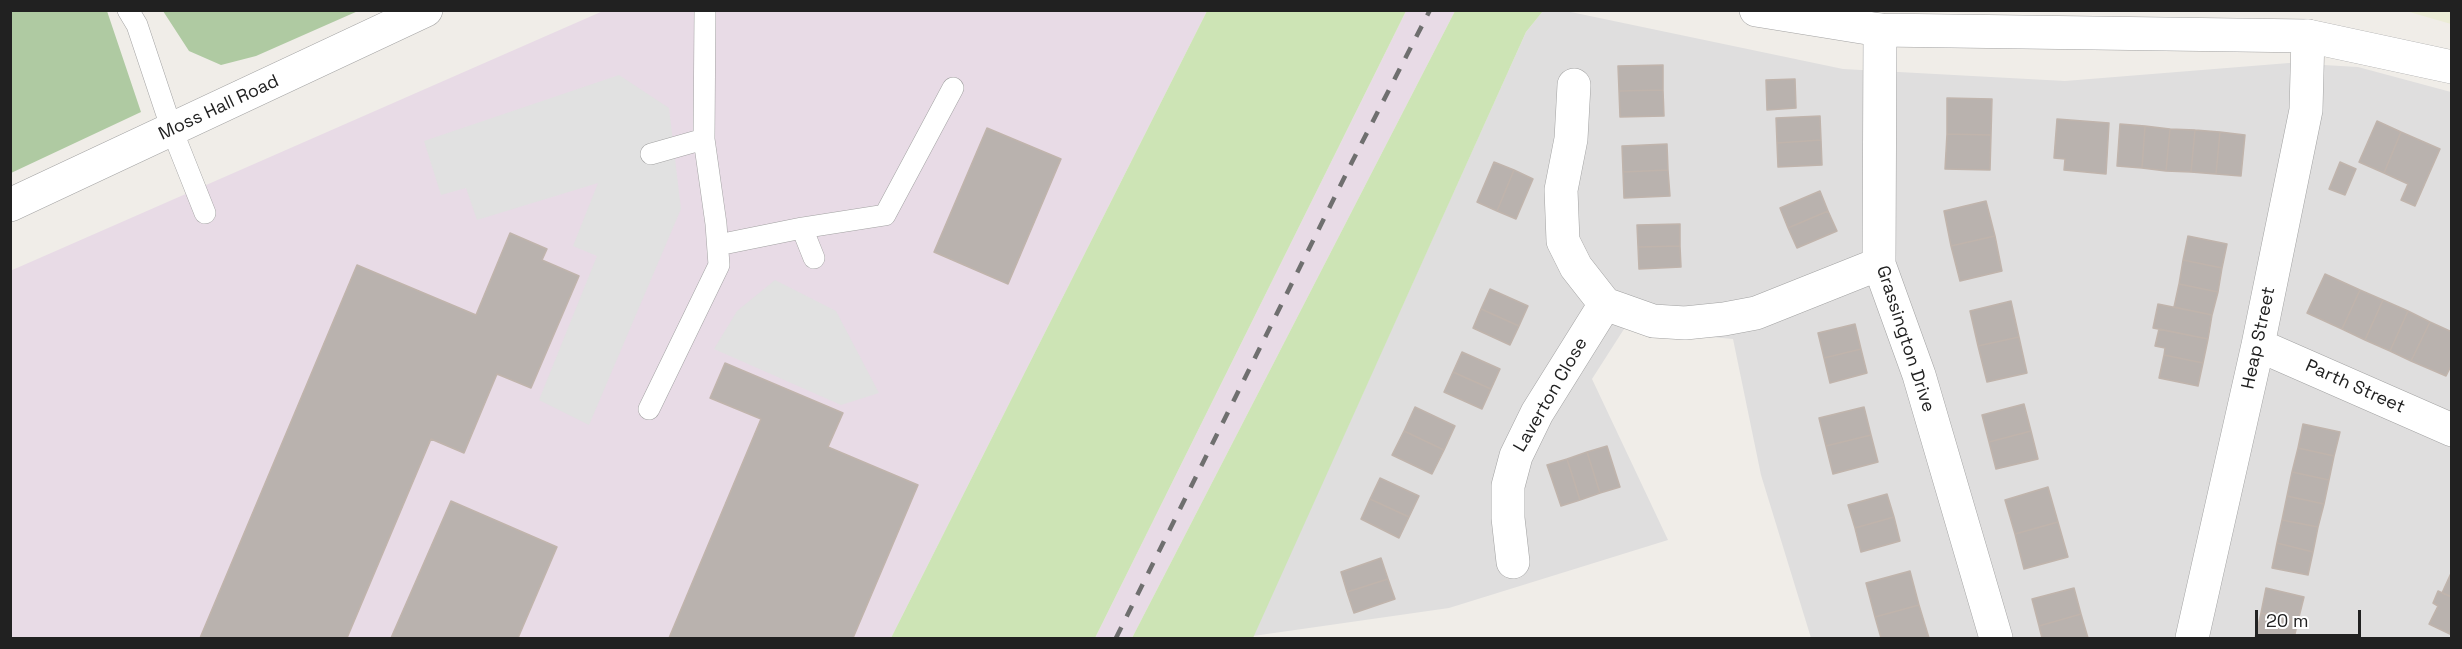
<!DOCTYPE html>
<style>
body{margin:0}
#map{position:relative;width:2462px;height:649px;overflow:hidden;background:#f0ede8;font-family:"Space Grotesk",sans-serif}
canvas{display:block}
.frame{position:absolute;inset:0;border:12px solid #212121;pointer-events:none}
.scale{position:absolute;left:2255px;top:610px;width:106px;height:27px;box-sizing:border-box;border:3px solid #212121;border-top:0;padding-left:8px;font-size:18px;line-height:21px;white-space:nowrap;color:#212121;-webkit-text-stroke:4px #fff;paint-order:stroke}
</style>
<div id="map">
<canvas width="2462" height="649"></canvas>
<div class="frame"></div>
<div class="scale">20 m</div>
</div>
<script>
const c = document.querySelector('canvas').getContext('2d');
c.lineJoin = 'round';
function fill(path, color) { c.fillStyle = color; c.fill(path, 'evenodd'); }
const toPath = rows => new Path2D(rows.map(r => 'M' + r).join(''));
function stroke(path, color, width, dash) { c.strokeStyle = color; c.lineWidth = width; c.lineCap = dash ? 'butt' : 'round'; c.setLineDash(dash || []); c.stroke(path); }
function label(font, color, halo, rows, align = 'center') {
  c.font = font + ' "Space Grotesk",sans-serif'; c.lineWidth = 4.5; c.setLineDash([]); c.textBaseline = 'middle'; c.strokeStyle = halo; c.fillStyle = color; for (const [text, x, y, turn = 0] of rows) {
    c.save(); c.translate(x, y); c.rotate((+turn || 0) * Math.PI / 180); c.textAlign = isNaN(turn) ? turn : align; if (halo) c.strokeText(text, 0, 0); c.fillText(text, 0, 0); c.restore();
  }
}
const residential = toPath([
 [1543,11,1566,11,1843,69,2065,81,2289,63,2358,67,2451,92,2451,638,1811,638,1761,475,1733,339,1624,329,1592,379,1668,540,1449,608,1253,636,1526,32]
]);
const industrial = toPath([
 [603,11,1207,11,891,638,11,638,10,271],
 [1406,11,1455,11,1132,638,1095,638]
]);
const farmland = toPath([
 [2406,11,2451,11,2451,24]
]);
const grass = toPath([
 [1207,11,1406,11,1095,638,891,638],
 [1455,11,1543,11,1526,32,1253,638,1132,638]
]);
const forest = toPath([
 [10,11,107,11,141,112,11,173],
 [163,11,358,11,256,56,221,65,189,51]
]);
const parking = toPath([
 [619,75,669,108,681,209,589,425,539,400,597,256,573,246,598,183,477,220,466,188,441,195,424,141],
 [775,280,836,311,879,393,841,405,714,349,737,311]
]);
const building = toPath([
 [1663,65,1663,90,1619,91,1618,66,1663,65],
 [1795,79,1796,108,1767,110,1766,80,1795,79],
 [1663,90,1664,116,1620,117,1619,91,1663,90],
 [1947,98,1992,99,1991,135,1947,134,1947,98],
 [1820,116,1821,140,1777,143,1776,118,1820,116],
 [2057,119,2109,123,2106,174,2064,170,2065,159,2054,158,2057,119],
 [2377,121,2401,132,2384,173,2359,162,2377,121],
 [2120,124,2145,126,2142,168,2117,166,2120,124],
 [2145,126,2170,129,2166,171,2142,168,2145,126],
 [987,128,1061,159,1008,284,934,252,987,128],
 [2170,129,2195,130,2191,172,2166,171,2170,129],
 [2195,130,2220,132,2216,174,2191,172,2195,130],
 [2220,132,2245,135,2241,176,2216,174,2220,132],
 [2401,132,2440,149,2415,206,2401,200,2408,184,2384,173,2401,132],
 [1947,134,1991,135,1990,170,1945,169,1947,134],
 [1821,140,1822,165,1778,167,1777,143,1821,140],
 [1667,144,1668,170,1623,172,1622,146,1667,144],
 [1494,162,1514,170,1497,211,1477,202,1494,162],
 [2340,162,2356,169,2345,195,2329,189,2340,162],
 [1514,170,1533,179,1516,219,1497,211,1514,170],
 [1668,170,1670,196,1624,198,1623,172,1668,170],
 [1820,191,1828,211,1788,228,1780,208,1820,191],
 [1986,201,1995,236,1951,246,1944,211,1986,201],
 [1828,211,1837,231,1797,248,1788,228,1828,211],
 [1680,224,1680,246,1638,247,1637,225,1680,224],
 [510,233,547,249,542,260,579,276,531,388,497,374,464,453,431,439,347,638,200,638,357,265,476,315,510,233],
 [1995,236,2002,271,1960,281,1951,246,1995,236],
 [2188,236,2227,244,2222,268,2183,260,2188,236],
 [1680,246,1681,267,1639,269,1638,247,1680,246],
 [2183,260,2222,268,2218,292,2179,284,2183,260],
 [2325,274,2360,290,2342,329,2307,313,2325,274],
 [2179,284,2218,292,2212,315,2174,307,2179,284],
 [1490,289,1528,306,1519,326,1481,309,1490,289],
 [2360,290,2383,300,2365,340,2342,329,2360,290],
 [2383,300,2408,311,2390,351,2365,340,2383,300],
 [2011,301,2019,337,1978,346,1970,311,2011,301],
 [2158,304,2212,315,2208,339,2153,328,2158,304],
 [1481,309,1519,326,1510,345,1473,328,1481,309],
 [2408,311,2430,322,2411,361,2390,351,2408,311],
 [2430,322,2452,332,2452,364,2446,376,2411,361,2430,322],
 [1855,324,1861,349,1824,358,1818,333,1855,324],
 [2159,329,2208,339,2203,363,2164,355,2165,348,2155,346,2159,329],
 [2019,337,2027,373,1987,382,1978,346,2019,337],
 [1861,349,1867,373,1830,383,1824,358,1861,349],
 [1462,352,1500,369,1491,389,1453,372,1462,352],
 [2164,355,2203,363,2198,386,2159,378,2164,355],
 [725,363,843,413,828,447,918,485,853,638,669,638,761,419,710,398,725,363],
 [1453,372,1491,389,1482,409,1444,392,1453,372],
 [2024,404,2031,431,1989,442,1982,415,2024,404],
 [1415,407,1455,426,1444,450,1404,431,1415,407],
 [1864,407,1871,435,1826,446,1819,418,1864,407],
 [2303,424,2340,432,2334,456,2298,448,2303,424],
 [1404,431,1444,450,1432,474,1392,455,1404,431],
 [2031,431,2038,459,1996,469,1989,442,2031,431],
 [1871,435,1878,462,1833,474,1826,446,1871,435],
 [1607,446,1620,487,1600,493,1587,452,1607,446],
 [2298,448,2334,456,2329,480,2292,472,2298,448],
 [1587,452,1600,493,1580,500,1567,459,1587,452],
 [1567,459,1580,500,1561,506,1547,465,1567,459],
 [2292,472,2329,480,2324,504,2287,496,2292,472],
 [1380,478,1419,496,1409,517,1370,499,1380,478],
 [2048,487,2058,522,2015,534,2005,500,2048,487],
 [1887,494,1894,517,1855,528,1848,505,1887,494],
 [2287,496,2324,504,2318,527,2282,520,2287,496],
 [1370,499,1409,517,1399,538,1361,519,1370,499],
 [451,501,557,547,518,638,391,638,451,501],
 [1894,517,1900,541,1861,552,1855,528,1894,517],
 [2282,520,2318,527,2313,552,2277,543,2282,520],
 [2058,522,2068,557,2024,569,2015,534,2058,522],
 [2277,543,2313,552,2308,575,2272,568,2277,543],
 [1381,558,1388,579,1347,592,1341,572,1381,558],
 [1910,571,1919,605,1875,617,1866,583,1910,571],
 [2452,571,2452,597,2442,593,2452,571],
 [1388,579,1395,599,1354,613,1347,592,1388,579],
 [2074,588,2081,614,2039,626,2032,599,2074,588],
 [2266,588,2304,597,2298,621,2261,613,2266,588],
 [2438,591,2452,597,2452,635,2429,624,2438,606,2433,603,2438,591],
 [1919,605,1929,638,1881,638,1875,617,1919,605],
 [2261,613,2298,621,2294,638,2255,638,2261,613],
 [2081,614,2088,638,2042,638,2039,626,2081,614]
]);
const service = toPath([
 [128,10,137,25,172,130,205,213],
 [651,154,704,139],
 [802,228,814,258],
 [718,245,802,228,885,215,953,88],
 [649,409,719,265,716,224,704,139,705,10]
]);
const minor = toPath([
 [1880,30,1879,264,1919,375,1996,638],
 [1574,85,1571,139,1561,190,1563,241,1576,267,1605,304,1653,321,1685,323,1724,319,1756,313,1879,264],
 [2258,345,2452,430],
 [1513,562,1508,518,1508,486,1516,456,1537,413,1605,304],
 [2192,638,2258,345,2306,110,2308,36]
]);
const tertiary = toPath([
 [1756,10,1880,30,2308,36,2452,67],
 [10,205,426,10]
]);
const rail = toPath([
 [1116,638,1352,162,1430,10]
]);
const streetNames = [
 ["Moss Hall Road",219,108,-25],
 ["Heap Street",2259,338,-78],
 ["Grassington Drive",1905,339,72],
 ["Parth Street",2355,387,24],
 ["Laverton Close",1551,395,-60]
];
fill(residential, '#dfdede');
fill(industrial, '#e8dbe6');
fill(farmland, '#ebecd6');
fill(grass, '#cde4b5');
fill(forest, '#afcaa2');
fill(parking, '#e1e1e1');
fill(building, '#b9b2ae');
stroke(building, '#c0b4ac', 1.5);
stroke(service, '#a2a2a2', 22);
stroke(minor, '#a2a2a2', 34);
stroke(tertiary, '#a2a2a2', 34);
stroke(service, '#fff', 21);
stroke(minor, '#fff', 33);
stroke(tertiary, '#fff', 33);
stroke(rail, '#6f6f6f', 4.5, [12, 12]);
label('18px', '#212121', '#fff', streetNames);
</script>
